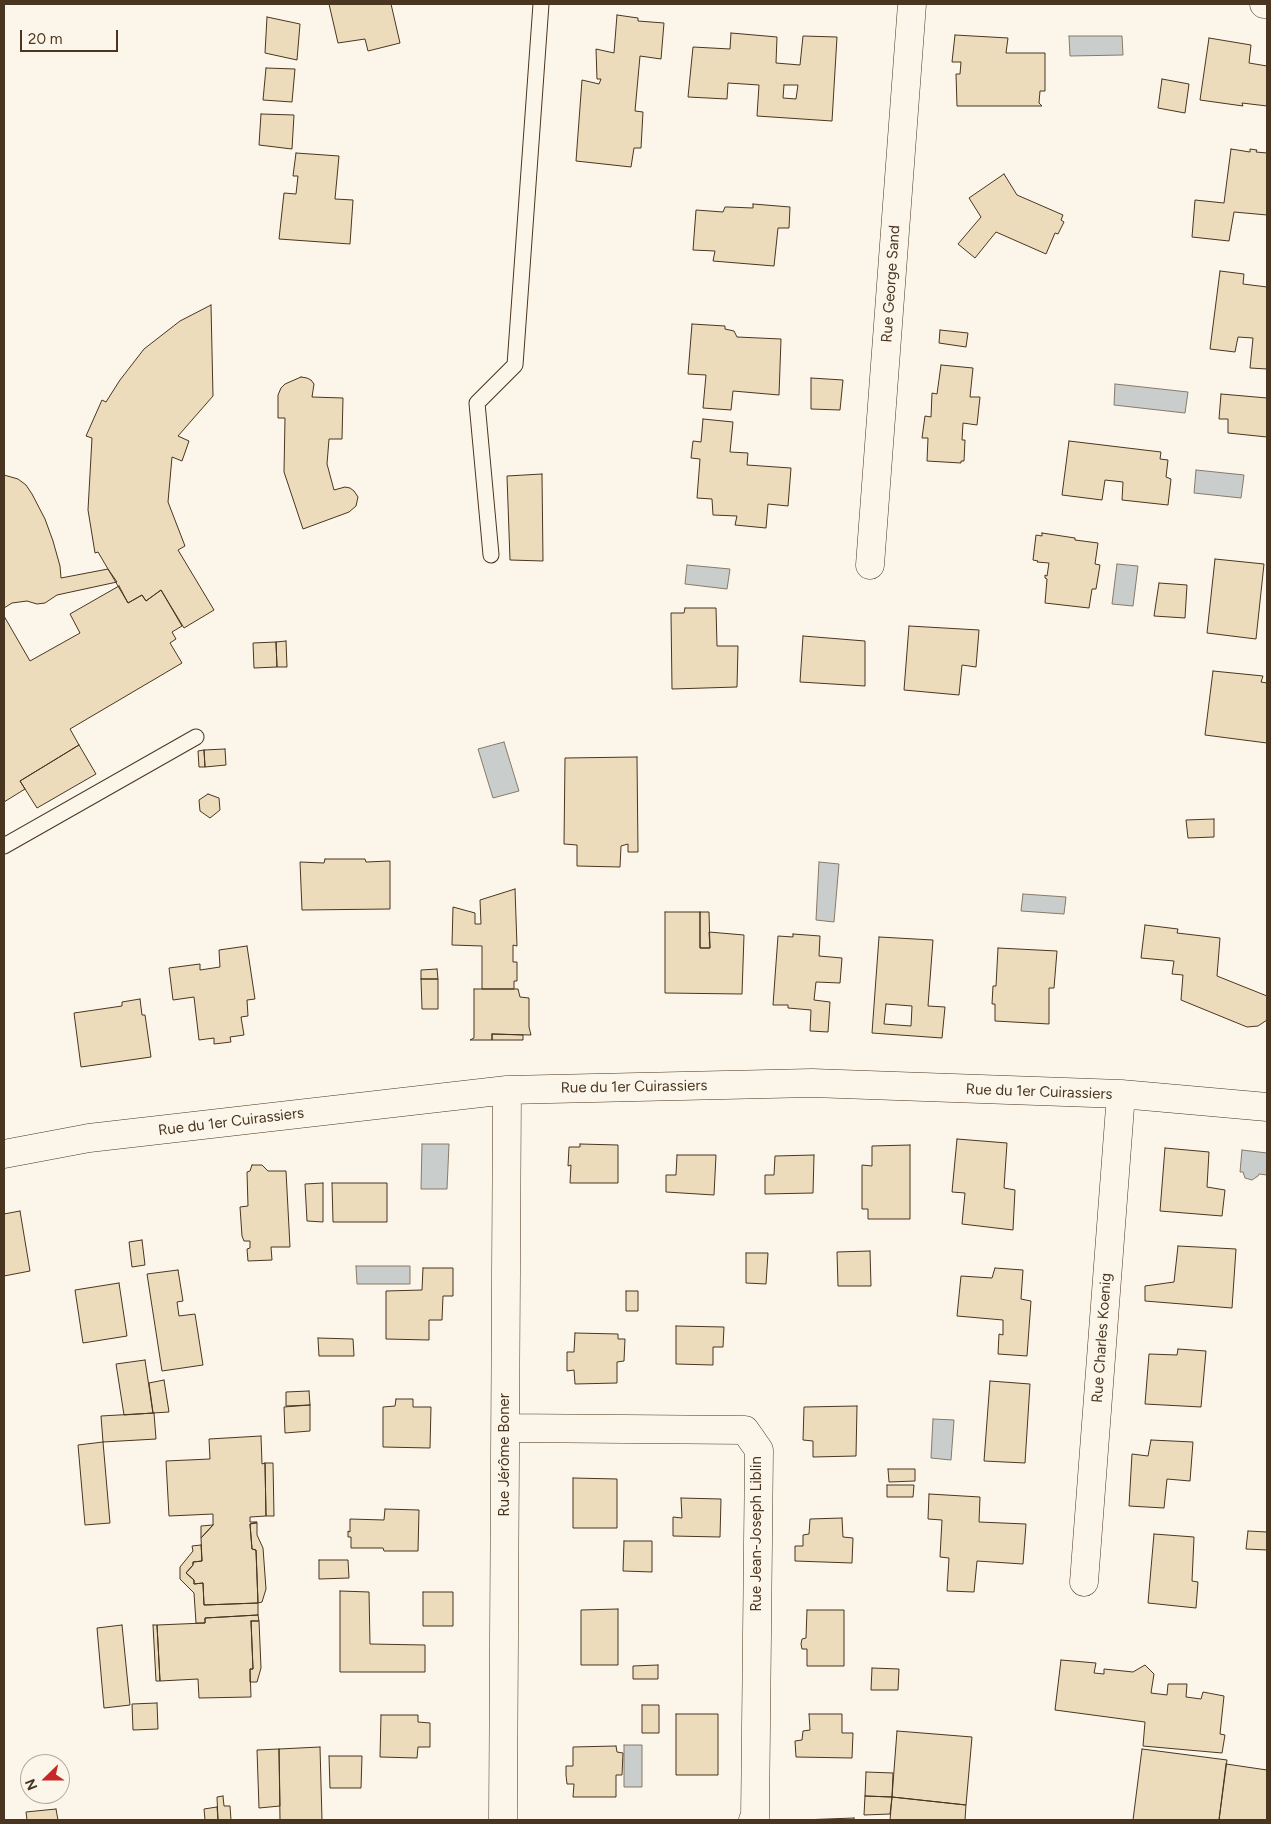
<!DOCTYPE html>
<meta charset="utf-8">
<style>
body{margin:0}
#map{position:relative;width:1271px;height:1824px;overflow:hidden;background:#fbf6e9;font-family:Figtree,sans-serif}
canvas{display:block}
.frame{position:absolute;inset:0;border:5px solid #4a3520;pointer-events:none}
.north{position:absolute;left:20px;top:1754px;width:50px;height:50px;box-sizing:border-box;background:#fbf6e9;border:1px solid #b4a999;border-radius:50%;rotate:248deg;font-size:14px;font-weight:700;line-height:20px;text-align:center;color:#4a3520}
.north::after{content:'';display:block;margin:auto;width:18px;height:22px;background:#c62828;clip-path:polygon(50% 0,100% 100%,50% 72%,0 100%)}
.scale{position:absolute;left:20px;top:30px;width:98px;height:22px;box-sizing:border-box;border:2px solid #4a3520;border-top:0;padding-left:6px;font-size:15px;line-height:18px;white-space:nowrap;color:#4a3520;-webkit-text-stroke:4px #fbf6e9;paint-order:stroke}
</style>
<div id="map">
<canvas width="1271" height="1824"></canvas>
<div class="frame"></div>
<div class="north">N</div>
<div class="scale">20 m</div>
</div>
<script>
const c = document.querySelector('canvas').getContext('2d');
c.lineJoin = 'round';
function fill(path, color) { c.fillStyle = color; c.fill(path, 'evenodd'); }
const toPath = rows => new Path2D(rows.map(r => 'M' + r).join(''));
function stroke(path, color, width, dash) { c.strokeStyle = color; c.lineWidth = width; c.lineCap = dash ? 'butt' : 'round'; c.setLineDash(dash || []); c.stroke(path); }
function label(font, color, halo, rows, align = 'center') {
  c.font = font + ' Figtree,sans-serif'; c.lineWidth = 4; c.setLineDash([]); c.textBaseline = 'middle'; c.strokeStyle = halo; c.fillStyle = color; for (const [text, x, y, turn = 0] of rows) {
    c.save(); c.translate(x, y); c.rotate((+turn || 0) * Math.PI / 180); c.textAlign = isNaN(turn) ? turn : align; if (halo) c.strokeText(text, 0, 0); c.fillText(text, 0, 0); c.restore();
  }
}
const water = toPath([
 [1069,36,1122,36,1123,55,1070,56,1069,36],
 [1115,384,1188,392,1185,413,1114,405,1115,384],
 [1196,470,1244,475,1241,498,1194,493,1196,470],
 [1117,564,1138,566,1133,606,1112,604,1117,564],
 [687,565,730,569,727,589,685,584,687,565],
 [504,742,519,791,493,798,478,749,504,742],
 [819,862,839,864,834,922,816,920,819,862],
 [1023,894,1066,897,1064,914,1021,911,1023,894],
 [422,1144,449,1144,447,1189,421,1189,422,1144],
 [1242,1150,1267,1153,1267,1175,1259,1174,1258,1176,1252,1180,1245,1178,1243,1172,1240,1172,1242,1150],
 [356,1266,410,1266,410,1284,357,1284,356,1266],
 [933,1419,954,1420,951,1460,931,1458,933,1419],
 [624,1745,642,1745,642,1787,624,1787,624,1745]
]);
const building = toPath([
 [329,4,391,4,400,43,368,51,365,39,338,43,329,4],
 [617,15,638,18,638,21,664,23,661,59,640,56,635,111,643,112,641,148,634,148,631,167,576,161,582,80,599,84,601,79,597,79,596,49,614,53,617,15],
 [267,17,300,24,297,60,265,53,267,17],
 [731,33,777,37,776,63,800,65,803,36,837,37,832,121,757,116,759,85,728,83,727,99,688,97,693,47,730,49,731,33],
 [784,85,798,85,796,99,783,98,784,85],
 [955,35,1008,38,1006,53,1045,53,1045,91,1040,91,1039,103,1042,106,957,106,956,74,960,74,961,62,952,62,955,35],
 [1209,38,1251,45,1249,63,1267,66,1267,106,1242,103,1243,106,1200,100,1209,38],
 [266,68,295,69,292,102,263,100,266,68],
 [1162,79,1189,84,1185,113,1158,108,1162,79],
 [261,114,294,115,292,149,259,145,261,114],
 [1231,149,1250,152,1250,149,1257,150,1256,152,1267,153,1267,215,1234,212,1229,241,1192,237,1195,200,1224,203,1231,149],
 [296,153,339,156,335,199,353,200,350,244,279,239,284,193,296,194,298,176,293,176,296,153],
 [1004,174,1017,195,1063,215,1061,220,1064,222,1058,234,1055,233,1046,254,996,232,975,258,958,244,981,217,969,198,1004,174],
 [753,204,790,207,789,228,778,228,774,266,713,261,715,251,693,250,696,210,723,212,725,207,728,207,753,208,753,204],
 [1220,271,1244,274,1243,284,1267,287,1267,369,1250,368,1253,338,1238,337,1235,352,1210,349,1220,271],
 [211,305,213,396,178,436,189,441,182,461,172,457,168,502,185,546,178,550,214,610,184,628,161,590,146,601,142,595,128,603,98,552,95,553,88,510,92,438,86,436,102,400,106,402,120,380,144,349,180,321,211,305],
 [692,324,725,326,725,329,734,331,737,337,781,339,779,395,733,391,731,410,703,408,706,375,688,374,692,324],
 [940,330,968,333,966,347,939,343,940,330],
 [941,365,973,368,970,397,980,397,977,425,963,423,962,440,965,440,964,461,961,461,961,463,927,461,928,438,922,438,925,416,931,417,932,393,937,394,941,365],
 [301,377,307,378,311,380,314,384,312,397,343,398,342,439,329,439,327,464,334,490,345,487,350,488,354,491,358,497,356,506,349,512,303,529,284,472,285,418,278,418,278,395,281,388,285,384,301,377],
 [811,378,843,380,840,410,811,409,811,378],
 [1221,394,1267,398,1267,437,1228,433,1228,419,1219,419,1221,394],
 [703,419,733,422,730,452,748,453,747,465,791,468,788,506,768,504,766,528,735,525,737,516,713,515,712,499,697,498,700,459,691,458,693,441,701,442,703,419],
 [1069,441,1161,452,1160,459,1168,460,1166,477,1171,479,1168,505,1122,500,1123,482,1105,480,1102,500,1062,495,1069,441],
 [542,474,543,561,510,560,507,476,542,474],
 [4,475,18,479,26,485,32,494,45,519,53,541,60,566,61,578,108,569,117,582,57,595,45,603,37,604,27,601,12,603,4,608,4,475],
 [1042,533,1075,538,1075,540,1098,543,1095,564,1100,565,1096,589,1092,589,1089,608,1045,603,1047,579,1045,578,1045,575,1047,576,1049,563,1037,562,1038,561,1033,560,1036,535,1042,536,1042,533],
 [1215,559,1264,564,1256,639,1207,633,1215,559],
 [1159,583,1187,585,1185,618,1154,616,1159,583],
 [119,586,128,603,142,595,146,601,161,590,182,626,172,632,176,639,170,643,182,663,70,729,79,745,20,781,25,789,4,802,4,616,30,661,80,633,70,614,119,586],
 [685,608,716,608,717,646,738,646,737,687,672,689,671,613,684,613,685,608],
 [909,626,979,630,976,667,962,665,959,695,904,690,909,626],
 [803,636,865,641,865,686,800,682,803,636],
 [286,641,287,667,277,667,276,642,286,641],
 [276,642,277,667,254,668,253,643,276,642],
 [1213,671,1263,676,1261,682,1267,683,1267,743,1205,735,1213,671],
 [79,745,96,774,37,808,20,781,79,745],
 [225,749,226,765,205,767,204,750,225,749],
 [204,750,205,767,199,767,198,751,204,750],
 [637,757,638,852,628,852,628,844,621,846,620,867,577,866,577,845,564,844,565,758,637,757],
 [208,794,219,798,220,810,210,818,200,811,199,800,208,794],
 [1214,819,1214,837,1188,838,1186,820,1214,819],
 [325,859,365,859,366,862,390,861,390,909,302,910,300,862,324,863,325,859],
 [515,889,517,946,513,945,513,962,517,962,517,981,514,981,514,989,482,989,482,946,452,945,453,907,475,913,475,924,481,924,480,900,515,889],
 [665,912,700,912,700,948,710,948,709,932,744,935,742,994,665,993,665,912],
 [700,912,709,912,710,948,700,948,700,912],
 [1145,925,1178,929,1177,933,1220,938,1217,976,1267,996,1267,1020,1258,1026,1247,1027,1181,1000,1183,975,1172,974,1174,961,1141,958,1145,925],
 [793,934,820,936,819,956,842,958,840,983,816,982,814,1000,830,1002,828,1032,810,1031,811,1010,788,1008,788,1005,773,1005,778,936,793,937,793,934],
 [879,937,933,940,928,1006,945,1007,942,1038,872,1033,879,937],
 [886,1004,912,1006,911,1026,884,1024,886,1004],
 [247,946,255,999,247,1000,248,1016,241,1017,244,1035,230,1037,231,1042,214,1044,214,1038,199,1040,194,997,173,1000,169,968,200,964,200,970,220,967,219,950,247,946],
 [998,948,1057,951,1054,988,1049,988,1049,1024,995,1021,995,1004,992,1004,993,986,996,986,998,948],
 [437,969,438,979,421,979,421,970,437,969],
 [421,979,438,979,438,1009,422,1009,421,979],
 [474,989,518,989,520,997,529,998,529,1027,531,1035,492,1034,492,1040,470,1040,474,1038,474,989],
 [140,999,142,1015,145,1015,151,1057,81,1067,74,1013,122,1006,122,1002,140,999],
 [492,1034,523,1035,523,1040,492,1040,492,1034],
 [957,1139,1007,1143,1004,1188,1015,1190,1013,1230,962,1224,965,1193,952,1192,957,1139],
 [580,1144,618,1145,618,1183,570,1183,571,1165,568,1166,569,1147,580,1147,580,1144],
 [910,1145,910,1219,868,1219,868,1209,862,1209,862,1165,872,1166,872,1146,910,1145],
 [1165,1148,1209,1152,1207,1187,1225,1190,1222,1216,1160,1211,1165,1148],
 [677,1155,716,1155,714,1195,666,1192,666,1175,676,1175,677,1155],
 [814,1155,813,1193,765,1194,765,1175,774,1175,775,1156,814,1155],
 [252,1165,262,1165,268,1171,286,1171,290,1247,271,1247,272,1260,248,1261,247,1249,250,1248,250,1241,244,1241,242,1236,240,1207,248,1206,247,1172,250,1171,252,1165],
 [323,1183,323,1222,307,1221,305,1184,323,1183],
 [332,1183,387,1183,387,1222,333,1222,332,1183],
 [20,1211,30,1271,4,1276,4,1214,20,1211],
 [142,1240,145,1265,132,1267,129,1242,142,1240],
 [1178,1246,1236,1249,1232,1308,1145,1301,1145,1286,1174,1282,1178,1246],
 [870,1251,871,1286,838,1286,837,1252,870,1251],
 [746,1253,768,1253,766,1284,746,1283,746,1253],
 [423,1268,453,1268,453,1296,443,1296,442,1320,429,1320,429,1340,386,1339,386,1291,422,1290,423,1268],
 [995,1268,1023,1270,1021,1299,1031,1301,1027,1356,998,1354,999,1334,1003,1335,1003,1320,957,1316,961,1276,992,1278,995,1268],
 [178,1270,183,1301,177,1302,179,1316,195,1314,203,1365,162,1371,147,1274,178,1270],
 [119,1283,127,1336,83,1343,75,1290,119,1283],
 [626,1291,638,1291,638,1311,626,1311,626,1291],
 [676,1326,724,1327,723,1347,713,1347,713,1365,676,1364,676,1326],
 [575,1333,618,1334,618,1339,625,1339,624,1361,617,1362,617,1383,575,1384,574,1370,567,1371,567,1352,574,1352,575,1333],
 [318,1338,353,1339,354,1356,319,1356,318,1338],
 [1178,1349,1206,1351,1201,1407,1145,1404,1149,1354,1177,1355,1178,1349],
 [145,1360,153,1413,124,1415,116,1364,145,1360],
 [164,1380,169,1412,153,1413,149,1383,164,1380],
 [990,1381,1030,1384,1025,1463,984,1461,990,1381],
 [309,1391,310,1405,286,1406,286,1392,309,1391],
 [396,1399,413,1399,413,1407,431,1407,430,1448,383,1447,383,1407,395,1406,396,1399],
 [310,1405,310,1431,285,1433,284,1407,310,1405],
 [857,1406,856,1456,813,1457,813,1441,803,1440,804,1407,857,1406],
 [154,1413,156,1439,103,1442,101,1416,154,1413],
 [261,1436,262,1464,265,1463,266,1516,250,1517,250,1522,257,1522,250,1524,252,1549,256,1550,258,1603,204,1605,203,1583,194,1584,194,1580,186,1573,193,1565,193,1562,202,1561,201,1538,213,1525,213,1514,169,1516,166,1461,210,1459,209,1439,261,1436],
 [1151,1440,1193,1442,1190,1481,1167,1479,1164,1508,1129,1506,1132,1454,1148,1456,1151,1440],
 [103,1442,110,1523,85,1525,78,1445,103,1442],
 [265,1463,273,1463,274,1516,266,1516,265,1463],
 [888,1469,915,1469,915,1481,889,1482,888,1469],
 [573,1478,617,1479,617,1528,573,1528,573,1478],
 [887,1485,914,1485,913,1497,887,1497,887,1485],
 [929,1494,980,1497,979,1522,1026,1524,1023,1564,977,1561,974,1592,947,1591,949,1558,940,1557,942,1520,928,1519,929,1494],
 [681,1498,721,1499,720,1537,673,1536,673,1517,682,1518,681,1498],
 [385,1509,419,1510,418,1551,384,1551,383,1548,351,1548,351,1537,348,1537,348,1531,350,1532,350,1519,384,1520,385,1509],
 [842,1518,843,1537,853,1538,852,1563,795,1561,795,1546,803,1546,803,1535,809,1534,810,1519,842,1518],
 [257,1523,257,1535,263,1548,266,1589,262,1602,258,1603,256,1550,252,1549,250,1524,257,1523],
 [213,1525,201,1538,201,1526,213,1525],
 [1248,1531,1267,1532,1267,1550,1246,1549,1248,1531],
 [1154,1534,1194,1537,1192,1581,1198,1582,1196,1608,1148,1603,1154,1534],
 [624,1541,652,1541,652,1572,623,1571,624,1541],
 [201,1545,202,1561,193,1562,193,1565,186,1573,194,1580,194,1584,203,1583,204,1605,258,1603,258,1615,205,1618,205,1623,196,1623,194,1593,180,1579,180,1567,193,1551,192,1546,201,1545],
 [319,1560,348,1560,349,1578,319,1579,319,1560],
 [340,1591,369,1592,370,1644,425,1645,425,1672,340,1672,340,1591],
 [423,1592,453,1592,453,1626,423,1626,423,1592],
 [618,1609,618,1665,581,1665,581,1610,618,1609],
 [807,1610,844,1610,844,1666,807,1666,807,1649,802,1649,801,1644,802,1639,806,1638,807,1610],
 [258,1615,259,1621,251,1621,253,1669,250,1669,251,1697,199,1698,198,1679,160,1681,157,1625,205,1623,205,1618,258,1615],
 [251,1621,259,1621,261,1668,257,1682,250,1682,250,1669,253,1669,251,1621],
 [122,1625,130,1705,104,1708,97,1628,122,1625],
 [153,1625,157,1625,160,1681,156,1681,153,1625],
 [1061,1660,1096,1663,1094,1673,1104,1674,1104,1669,1133,1672,1145,1665,1154,1674,1151,1693,1167,1695,1168,1684,1187,1684,1186,1697,1201,1699,1203,1692,1224,1696,1220,1734,1225,1735,1222,1753,1143,1746,1145,1722,1055,1710,1061,1660],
 [658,1665,658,1679,633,1679,633,1666,658,1665],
 [872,1668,899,1669,898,1690,871,1690,872,1668],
 [157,1703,158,1729,133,1730,132,1704,157,1703],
 [642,1705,659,1705,659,1733,642,1733,642,1705],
 [676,1714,718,1714,718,1775,676,1775,676,1714],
 [809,1714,842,1714,842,1733,853,1733,852,1758,796,1757,795,1741,802,1740,803,1731,810,1730,809,1714],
 [381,1715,418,1715,418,1722,430,1723,430,1747,418,1747,417,1758,380,1757,381,1715],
 [897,1731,972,1737,966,1805,892,1797,897,1731],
 [616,1746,617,1752,623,1753,622,1775,616,1775,616,1797,573,1797,574,1784,567,1784,566,1775,566,1766,573,1766,573,1747,616,1746],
 [320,1747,322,1820,280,1820,279,1749,320,1747],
 [279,1749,280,1806,259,1808,257,1750,279,1749],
 [1142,1749,1227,1760,1219,1820,1133,1820,1142,1749],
 [329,1756,362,1756,361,1788,330,1788,329,1756],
 [1226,1764,1267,1770,1267,1820,1219,1820,1226,1764],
 [866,1772,893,1773,892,1797,865,1796,866,1772],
 [223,1796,224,1806,230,1806,231,1820,218,1820,217,1797,223,1796],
 [865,1796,892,1797,890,1814,864,1815,865,1796],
 [892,1797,966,1805,965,1820,890,1820,892,1797],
 [217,1807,218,1820,205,1820,204,1809,217,1807],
 [56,1809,58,1820,27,1820,26,1812,56,1809],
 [854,1818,854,1820,801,1820,854,1818]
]);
const service = toPath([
 [491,555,477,403,515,365,541,4],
 [4,846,196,737]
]);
const minor = toPath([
 [1264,4,1267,4],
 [870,565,912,4],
 [4,1154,89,1138,507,1090,812,1083,1121,1094,1267,1107],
 [506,1428,745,1430,759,1450,755,1819,753,1820],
 [1084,1582,1121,1094],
 [503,1820,507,1090]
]);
const streetNames = [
 ["Rue George Sand",891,284,-86],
 ["Rue du 1er Cuirassiers",634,1087,-1],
 ["Rue du 1er Cuirassiers",1039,1092,2],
 ["Rue du 1er Cuirassiers",231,1122,-7],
 ["Rue Charles Koenig",1102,1338,-86],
 ["Rue Jérôme Boner",505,1455,-90],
 ["Rue Jean-Joseph Liblin",757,1534,-90]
];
fill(water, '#c9cecd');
stroke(water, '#887966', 1);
fill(building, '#ecdcbc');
stroke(building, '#4a3520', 1);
stroke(service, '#4a3520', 17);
stroke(minor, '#4a3520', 29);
stroke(service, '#fbf6e9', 15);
stroke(minor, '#fbf6e9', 28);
label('15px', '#4a3520', '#fbf6e9', streetNames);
</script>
